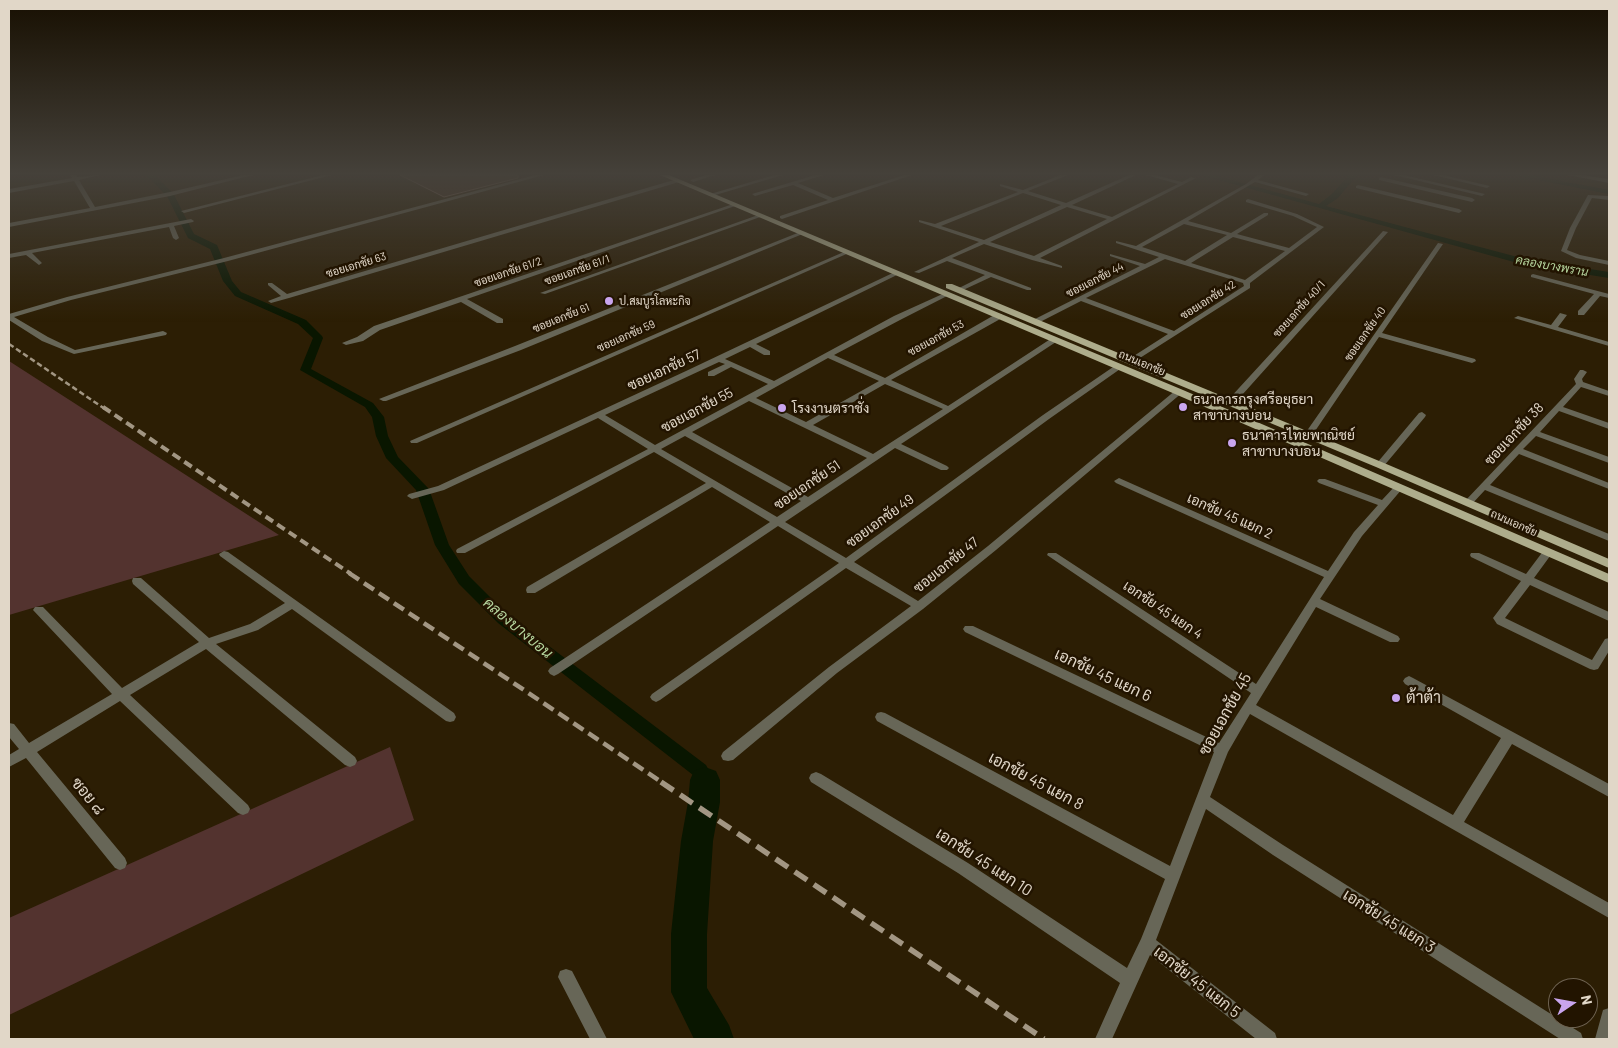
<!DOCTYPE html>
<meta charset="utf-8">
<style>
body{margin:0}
#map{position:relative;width:1618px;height:1048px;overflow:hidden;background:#2c1e04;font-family:Barlow,sans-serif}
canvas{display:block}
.frame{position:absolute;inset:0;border:10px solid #e1d7c8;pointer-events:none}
.north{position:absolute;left:1548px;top:978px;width:50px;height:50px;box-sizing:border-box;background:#221400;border:1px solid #6e6250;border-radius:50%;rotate:78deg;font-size:14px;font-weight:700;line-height:20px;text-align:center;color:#e1d7c8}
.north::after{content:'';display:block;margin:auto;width:18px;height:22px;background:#c9a5ee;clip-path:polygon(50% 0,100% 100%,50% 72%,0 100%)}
</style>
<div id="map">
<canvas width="1618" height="1048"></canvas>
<div class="frame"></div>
<div class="north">N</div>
</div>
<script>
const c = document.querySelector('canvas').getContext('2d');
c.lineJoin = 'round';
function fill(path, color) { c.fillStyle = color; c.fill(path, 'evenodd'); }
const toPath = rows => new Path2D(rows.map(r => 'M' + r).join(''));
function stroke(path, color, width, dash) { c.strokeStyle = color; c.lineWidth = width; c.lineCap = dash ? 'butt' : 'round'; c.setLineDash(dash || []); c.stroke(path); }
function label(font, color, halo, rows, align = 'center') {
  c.font = font + ' Barlow,Sarabun,sans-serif'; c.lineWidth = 5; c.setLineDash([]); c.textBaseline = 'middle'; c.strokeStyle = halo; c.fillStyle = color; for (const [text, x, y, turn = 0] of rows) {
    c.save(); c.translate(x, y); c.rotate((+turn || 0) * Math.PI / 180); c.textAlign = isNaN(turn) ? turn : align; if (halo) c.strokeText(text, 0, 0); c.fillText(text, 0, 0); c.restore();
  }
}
const green = toPath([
 [9,361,279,535,9,615],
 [390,747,414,820,9,1015,9,918]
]);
const canal = toPath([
 [146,175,154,175,173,193,194,234,217,245,232,281,241,292,306,320,322,336,323,338,311,369,373,403,384,417,388,436,398,457,429,489,449,545,469,576,508,615,706,765,714,780,712,786,705,788,698,786,693,775,498,623,459,584,435,545,416,490,386,458,376,436,372,417,365,407,300,370,313,338,298,324,235,296,223,281,210,249,188,238,167,196,146,175],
 [1201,175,1213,175,1319,204,1332,194,1349,175,1357,175,1338,198,1326,206,1525,259,1609,272,1609,278,1521,264,1201,175],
 [1513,175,1529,175,1609,190,1609,194,1513,175]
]);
const river = toPath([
 [705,767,716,771,720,780,720,802,713,841,707,934,707,988,729,1025,734,1039,694,1039,671,992,671,934,681,841,688,802,690,780,694,771,705,767]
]);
const building = toPath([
 [400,175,518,175,518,178,444,197,400,175]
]);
const minor = toPath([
 [70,175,76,175,77,177,100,175,79,180,95,207,170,192,243,175,253,175,170,196,9,227,9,223,90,208,74,181,9,193,9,189,72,178,70,175],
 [323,175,332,175,184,213,181,211,323,175],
 [535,175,544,175,228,261,71,300,14,317,48,337,75,350,163,331,167,333,166,335,74,354,42,341,9,320,9,314,67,297,224,258,535,175],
 [706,175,715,175,693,182,690,180,706,175],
 [774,175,783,175,712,196,707,195,774,175],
 [815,175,824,175,798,183,833,198,904,175,912,175,782,219,780,218,780,216,828,200,793,185,755,196,752,194,815,175],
 [1060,175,1068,175,1028,191,1066,203,1129,175,1136,175,1072,205,1112,217,1178,184,1146,175,1155,175,1182,182,1191,177,1196,178,1040,258,1062,266,1062,268,1032,260,984,244,952,258,1031,288,1031,290,1027,290,991,277,961,291,957,291,957,289,985,275,947,261,919,273,914,272,979,242,919,222,919,220,935,224,1018,192,1000,186,1000,184,1023,190,1060,175],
 [1023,193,1061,205,984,240,941,226,1023,193],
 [1067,207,1107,219,1034,256,990,242,1067,207],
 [1258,175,1264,175,1258,180,1309,194,1306,196,1255,182,1188,221,1231,233,1264,213,1268,213,1268,215,1237,234,1289,248,1317,227,1293,216,1246,202,1246,200,1248,199,1297,214,1324,227,1250,283,1250,288,1132,363,1128,361,1129,359,1168,334,1081,301,1038,323,1031,321,1140,266,1110,256,1110,254,1145,264,1159,257,1116,243,1116,241,1136,246,1246,184,1258,175],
 [1184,224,1227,235,1185,261,1142,247,1184,224],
 [1233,237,1285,251,1245,280,1191,263,1233,237],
 [1165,259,1243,283,1244,286,1174,331,1086,298,1165,259],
 [1394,175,1404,175,1485,194,1482,196,1394,175],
 [1433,175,1443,175,1490,186,1487,188,1433,175],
 [1568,175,1581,175,1609,179,1609,183,1568,175],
 [1381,177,1472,198,1475,200,1472,202,1379,180,1379,178,1381,177],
 [677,179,680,181,679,182,289,298,271,303,268,301,281,296,268,285,268,283,272,283,287,294,677,179],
 [1358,185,1459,209,1462,211,1459,213,1356,188,1356,186,1358,185],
 [1588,195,1609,196,1609,200,1592,198,1576,228,1567,250,1580,255,1609,261,1609,265,1576,258,1561,251,1570,228,1588,195],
 [733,204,738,205,467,299,503,319,503,323,497,323,461,302,380,330,363,341,346,345,342,343,357,337,374,326,733,204],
 [758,215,763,216,545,294,540,293,758,215],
 [191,219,194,221,193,222,174,226,179,238,176,240,173,238,169,227,32,253,42,263,39,265,26,255,9,258,9,254,191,219],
 [1383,231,1388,232,1234,404,1228,404,1228,400,1383,231],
 [800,232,805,233,521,350,386,401,383,401,379,399,515,346,800,232],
 [1438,243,1443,244,1382,333,1475,359,1476,361,1472,363,1379,337,1311,437,1305,437,1304,435,1438,243],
 [846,251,851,252,417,443,411,443,410,441,846,251],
 [897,271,899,272,899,274,756,344,770,351,770,355,764,355,750,347,725,359,774,381,894,316,947,292,950,294,949,295,900,320,834,355,885,378,996,314,1002,314,1002,318,891,380,948,406,1052,338,1055,338,1059,340,901,444,947,466,949,468,947,470,941,470,895,448,785,522,846,558,1043,415,1116,365,1119,365,1123,367,1049,419,854,562,918,601,988,546,1176,390,1179,390,1183,392,996,550,923,609,837,673,733,760,728,761,723,760,721,756,723,752,829,667,911,606,846,568,660,700,656,702,652,700,650,697,652,694,839,563,778,526,558,674,554,676,550,674,548,671,550,668,770,522,712,487,535,593,527,593,526,590,527,587,706,483,654,452,465,553,457,553,456,551,457,549,648,449,598,418,444,490,412,499,407,496,409,494,438,486,686,371,897,271],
 [828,358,879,381,806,422,756,398,828,358],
 [719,362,725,364,708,372,708,376,714,376,731,367,768,384,655,445,605,415,719,362],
 [885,384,943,409,873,454,813,425,885,384],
 [749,401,867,458,808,497,692,432,749,401],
 [685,436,801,501,777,517,661,449,685,436],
 [1533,274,1609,294,1609,298,1600,296,1584,315,1578,315,1578,311,1594,294,1531,277,1531,275,1533,274],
 [1560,313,1567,315,1558,327,1609,342,1609,346,1514,318,1518,316,1551,325,1560,313],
 [1580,370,1583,370,1587,372,1582,379,1583,382,1609,391,1609,396,1581,387,1563,407,1609,423,1609,429,1559,411,1540,432,1609,457,1609,463,1536,436,1523,449,1609,483,1609,489,1519,454,1490,485,1609,534,1609,541,1485,490,1471,505,1465,505,1463,503,1465,501,1576,384,1574,379,1580,370],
 [1422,412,1426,415,1425,417,1383,467,1377,467,1375,465,1377,463,1419,413,1422,412],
 [1119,478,1328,571,1354,532,1378,505,1319,483,1317,481,1319,479,1325,479,1382,500,1396,485,1402,485,1404,487,1402,489,1362,536,1320,599,1398,636,1400,639,1398,642,1390,642,1316,607,1256,705,1453,815,1501,738,1405,684,1403,681,1405,678,1409,676,1413,678,1609,784,1609,797,1512,744,1464,822,1609,903,1609,918,1250,714,1228,752,1210,797,1283,845,1581,1033,1583,1039,1560,1039,1273,855,1206,809,1156,940,1275,1033,1277,1039,1256,1039,1150,955,1112,1039,1095,1039,1120,983,958,873,811,782,809,778,811,774,816,772,821,774,968,863,1127,968,1141,939,1165,879,877,721,875,717,877,713,881,712,885,713,1170,866,1214,752,965,632,963,629,965,626,973,626,1219,743,1251,693,1047,555,1048,553,1056,553,1256,684,1324,577,1116,483,1114,481,1119,478],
 [1548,549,1553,552,1534,578,1609,612,1609,621,1530,585,1505,618,1592,660,1605,639,1609,638,1609,651,1598,669,1594,670,1590,669,1497,624,1493,618,1521,581,1471,557,1470,555,1471,553,1479,553,1526,574,1544,550,1548,549],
 [224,551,228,552,454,713,456,717,454,721,450,722,446,721,292,609,258,630,216,644,355,757,357,761,355,765,350,767,345,765,206,649,130,695,248,805,250,809,248,813,243,815,238,813,120,701,37,752,125,858,127,863,125,868,120,870,115,868,26,758,9,767,9,755,19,749,9,737,9,723,14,724,29,743,112,694,33,610,35,607,43,607,122,688,199,642,133,584,132,581,133,578,141,578,209,638,250,624,285,603,220,556,219,554,224,551],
 [566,969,572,971,607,1039,590,1039,558,977,560,971,566,969],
 [1609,1008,1609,1039,1595,1039,1603,1010,1609,1008]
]);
const primary = toPath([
 [660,175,669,175,1183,390,1609,574,1609,583,1175,394,660,175],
 [946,284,952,284,1384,463,1609,559,1609,568,1376,467,946,288,946,284]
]);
const railFar3 = toPath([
 [9,344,105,409]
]);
const railFar2 = toPath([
 [103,407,351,574]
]);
const railFar1 = toPath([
 [349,573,663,783]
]);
const rail = toPath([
 [661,782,1044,1039]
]);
const markers = [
 [609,301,5,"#c9a5ee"],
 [1183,407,5,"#c9a5ee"],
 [782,408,5,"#c9a5ee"],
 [1232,443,5,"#c9a5ee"],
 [1396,698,5,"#c9a5ee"]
];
const farStreetnames = [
 ["ซอยเอกชัย 63",356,265,-17],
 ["ซอยเอกชัย 61/1",577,270,-20],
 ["ซอยเอกชัย 61/2",508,272,-19],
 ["ซอยเอกชัย 44",1095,280,-27],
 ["ซอยเอกชัย 42",1208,300,-32],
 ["ซอยเอกชัย 40/1",1299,309,-48],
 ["ซอยเอกชัย 61",561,318,-22],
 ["ซอยเอกชัย 40",1365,334,-55],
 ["ซอยเอกชัย 59",626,336,-24],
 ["ซอยเอกชัย 53",936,338,-29],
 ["ถนนเอกชัย",1142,363,23],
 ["ถนนเอกชัย",1514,523,24]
];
const farPoinames = [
 ["ป.สมบูรโลหะกิจ",619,301]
];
const farWaternames = [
 ["คลองบางพราน",1552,266,10]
];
const streetNames = [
 ["ซอยเอกชัย 57",664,370,-25],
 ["ซอยเอกชัย 55",697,410,-28],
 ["ซอยเอกชัย 38",1514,434,-47],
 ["ซอยเอกชัย 51",807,485,-34],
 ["เอกชัย 45 แยก 2",1230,516,24],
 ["ซอยเอกชัย 49",880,521,-36],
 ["ซอยเอกชัย 47",946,565,-39],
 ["เอกชัย 45 แยก 4",1163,610,34]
];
const poiNames = [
 ["ธนาคารกรุงศรีอยุธยา",1193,399],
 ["สาขาบางบอน",1193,415],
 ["โรงงานตราชั่ง",792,408],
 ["ธนาคารไทยพาณิชย์",1242,435],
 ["สาขาบางบอน",1242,451]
];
const waterNames = [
 ["คลองบางบอน",518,628,40]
];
const nearStreetnames = [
 ["เอกชัย 45 แยก 6",1103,675,25],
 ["ซอยเอกชัย 45",1225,714,-61],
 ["เอกชัย 45 แยก 8",1036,781,28],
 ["ซอย ๘",88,796,51],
 ["เอกชัย 45 แยก 10",984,862,33],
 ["เอกชัย 45 แยก 3",1389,921,32],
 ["เอกชัย 45 แยก 5",1197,982,38]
];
const nearPoinames = [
 ["ต้าต้า",1406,698]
];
fill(green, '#53332f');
fill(canal, '#091600');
fill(river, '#091600');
fill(building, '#442b1b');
stroke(building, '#8b6e5d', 1);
fill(minor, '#676657');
fill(primary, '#aead8c');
stroke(railFar3, '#a29683', 2.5, [5.5, 3]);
stroke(railFar2, '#a29683', 4, [9, 5]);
stroke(railFar1, '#a29683', 4.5, [12, 6]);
stroke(rail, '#a29683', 5.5, [15, 8]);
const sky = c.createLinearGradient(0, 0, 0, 322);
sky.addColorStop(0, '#181002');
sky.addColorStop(0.54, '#45413a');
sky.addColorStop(1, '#45413a00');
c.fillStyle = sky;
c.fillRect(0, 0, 1618, 322);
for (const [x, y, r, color] of markers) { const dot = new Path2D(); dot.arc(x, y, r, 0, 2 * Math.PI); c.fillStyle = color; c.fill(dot); stroke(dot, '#221400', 2); }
label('11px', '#e1d7c8', '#221400', farStreetnames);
label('11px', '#e1d7c8', '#221400', farPoinames, 'left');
label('italic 12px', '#b5d49c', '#221400', farWaternames);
label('14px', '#e1d7c8', '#221400', streetNames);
label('14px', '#e1d7c8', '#221400', poiNames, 'left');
label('italic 15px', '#b5d49c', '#221400', waterNames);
label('16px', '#e1d7c8', '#221400', nearStreetnames);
label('16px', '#e1d7c8', '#221400', nearPoinames, 'left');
</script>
